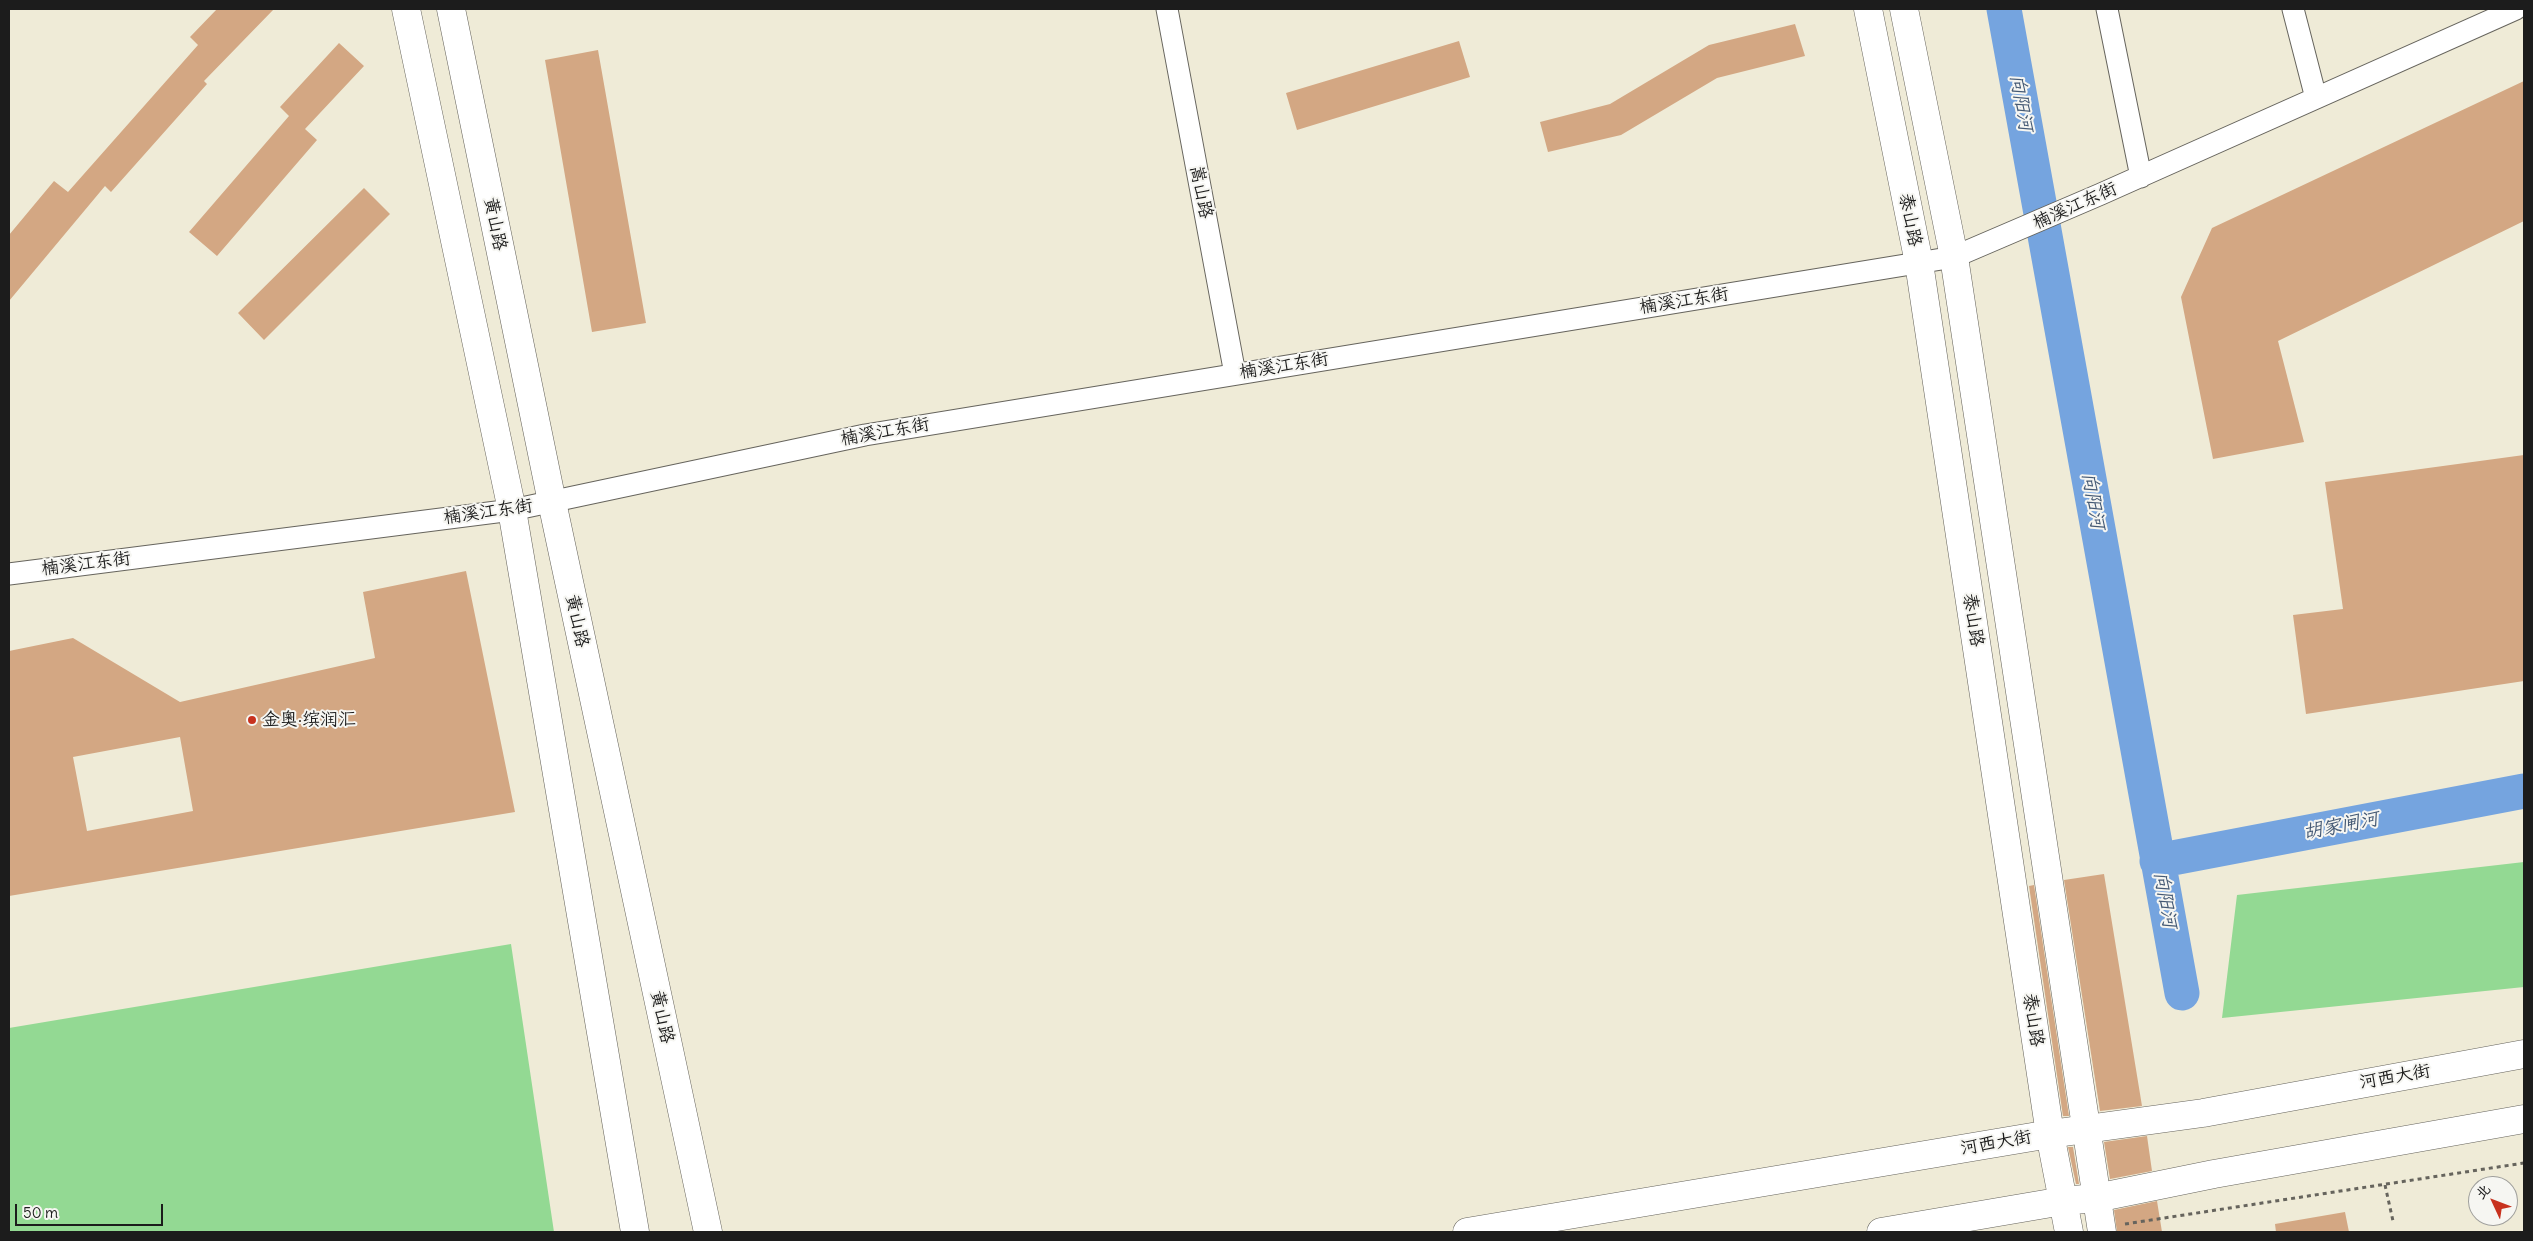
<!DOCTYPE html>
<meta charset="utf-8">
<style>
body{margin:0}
#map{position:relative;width:2533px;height:1241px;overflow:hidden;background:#efebd7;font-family:Delius,"LXGW WenKai TC",sans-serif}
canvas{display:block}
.frame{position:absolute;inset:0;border:10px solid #1c1c1c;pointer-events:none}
.north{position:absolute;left:2468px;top:1176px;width:50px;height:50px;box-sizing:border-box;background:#f6f6f2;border:1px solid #9f9f9c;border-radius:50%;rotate:313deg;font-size:14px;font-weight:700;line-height:20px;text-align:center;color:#1c1c1c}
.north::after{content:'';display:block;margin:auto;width:18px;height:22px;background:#c8321e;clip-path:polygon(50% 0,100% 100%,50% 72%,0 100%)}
.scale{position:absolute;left:15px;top:1204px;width:148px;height:22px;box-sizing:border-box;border:2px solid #1c1c1c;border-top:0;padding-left:6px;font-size:15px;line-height:18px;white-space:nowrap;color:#1c1c1c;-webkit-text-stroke:4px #f6f6f2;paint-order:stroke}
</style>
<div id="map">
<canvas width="2533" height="1241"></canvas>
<div class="frame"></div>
<div class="north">北</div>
<div class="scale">50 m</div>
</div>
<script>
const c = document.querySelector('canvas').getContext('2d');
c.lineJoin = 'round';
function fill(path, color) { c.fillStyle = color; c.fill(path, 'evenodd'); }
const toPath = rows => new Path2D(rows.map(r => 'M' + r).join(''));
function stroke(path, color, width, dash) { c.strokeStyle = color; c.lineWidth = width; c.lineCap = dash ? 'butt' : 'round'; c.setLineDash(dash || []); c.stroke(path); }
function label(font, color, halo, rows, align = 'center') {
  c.font = font + ' Delius,"LXGW WenKai TC",sans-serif'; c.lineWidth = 4; c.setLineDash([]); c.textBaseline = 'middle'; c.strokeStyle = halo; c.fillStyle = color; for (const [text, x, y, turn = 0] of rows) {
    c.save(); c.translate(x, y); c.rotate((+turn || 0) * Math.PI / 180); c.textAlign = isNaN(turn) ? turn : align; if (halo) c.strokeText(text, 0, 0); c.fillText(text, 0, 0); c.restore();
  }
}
const green = toPath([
 [2524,862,2524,987,2222,1018,2237,895],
 [511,944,554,1232,9,1232,9,1028]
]);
const river = toPath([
 [2004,9,2182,993],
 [2157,861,2524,791]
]);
const building = toPath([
 [217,9,274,9,204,81,207,84,111,192,105,186,9,301,9,235,54,181,68,192,198,45,190,37],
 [1795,24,1805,56,1717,78,1621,135,1548,152,1540,122,1610,104,1709,45],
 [1459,41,1470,77,1297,130,1286,93],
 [339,43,364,66,305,129,317,140,217,256,189,232,289,116,280,107],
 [598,50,646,323,592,332,545,60],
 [2524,81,2524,221,2278,341,2304,442,2213,459,2181,297,2212,228],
 [364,188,390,214,264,340,238,313],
 [2524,455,2524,681,2306,714,2293,615,2343,609,2325,482],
 [466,571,515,812,9,896,9,651,73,638,180,702,375,658,363,592],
 [180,737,193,811,87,831,73,757],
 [2104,874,2142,1106,2100,1111,2064,880],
 [2034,885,2069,1116,2063,1116,2029,886],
 [2147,1136,2152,1171,2110,1179,2104,1142],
 [2068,1147,2073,1147,2079,1184,2076,1184],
 [2157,1201,2162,1232,2117,1232,2114,1210],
 [2345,1212,2349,1232,2276,1232,2275,1224]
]);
const path = toPath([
 [2385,1185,2393,1221],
 [2125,1224,2524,1163]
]);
const street = toPath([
 [1167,9,1235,374],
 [2107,9,2141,177],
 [2293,9,2316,98],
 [9,574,512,510,865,435,1954,257,2101,194,2516,9]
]);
const secondary = toPath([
 [406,9,512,510,635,1232],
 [451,9,552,502,708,1232],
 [1868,9,1919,263,2050,1134,2069,1232],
 [1904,9,1954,257,2102,1232]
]);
const primary = toPath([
 [1467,1232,2050,1134,2203,1113,2524,1054],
 [1881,1232,2063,1201,2096,1198,2214,1174,2524,1119]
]);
const markers = [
 [252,720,5,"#c8321e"]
];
const streetNames = [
 ["嵩山路",1201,192,79],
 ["楠溪江东街",2075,206,-24],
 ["泰山路",1910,220,79],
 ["黄山路",495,224,79],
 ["楠溪江东街",1684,301,-9],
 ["楠溪江东街",1284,366,-9],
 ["楠溪江东街",885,432,-10],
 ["楠溪江东街",488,512,-8],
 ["楠溪江东街",86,564,-7],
 ["泰山路",1973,620,81],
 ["黄山路",577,621,78],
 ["黄山路",662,1017,78],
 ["泰山路",2033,1020,81],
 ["河西大街",2395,1077,-10],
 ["河西大街",1996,1143,-10]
];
const poiNames = [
 ["金奥·缤润汇",262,720]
];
const waterNames = [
 ["向阳河",2021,103,80],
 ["向阳河",2093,501,80],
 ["胡家闸河",2341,826,-11],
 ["向阳河",2165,900,80]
];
fill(green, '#93d993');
stroke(river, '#75a4df', 35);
fill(building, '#d3a783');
stroke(street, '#66645d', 23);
stroke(secondary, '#66645d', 29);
stroke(primary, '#66645d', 29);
stroke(path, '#66645d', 3, [4, 4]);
stroke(street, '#fff', 21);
stroke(secondary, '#fff', 28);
stroke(primary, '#fff', 28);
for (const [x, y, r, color] of markers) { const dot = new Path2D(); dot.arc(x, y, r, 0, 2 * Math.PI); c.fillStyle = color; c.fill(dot); stroke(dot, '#f6f6f2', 2); }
label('18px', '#1c1c1c', '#f6f6f2', streetNames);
label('18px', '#1c1c1c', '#f6f6f2', poiNames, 'left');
label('italic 19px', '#445974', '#f6f6f2', waterNames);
</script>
